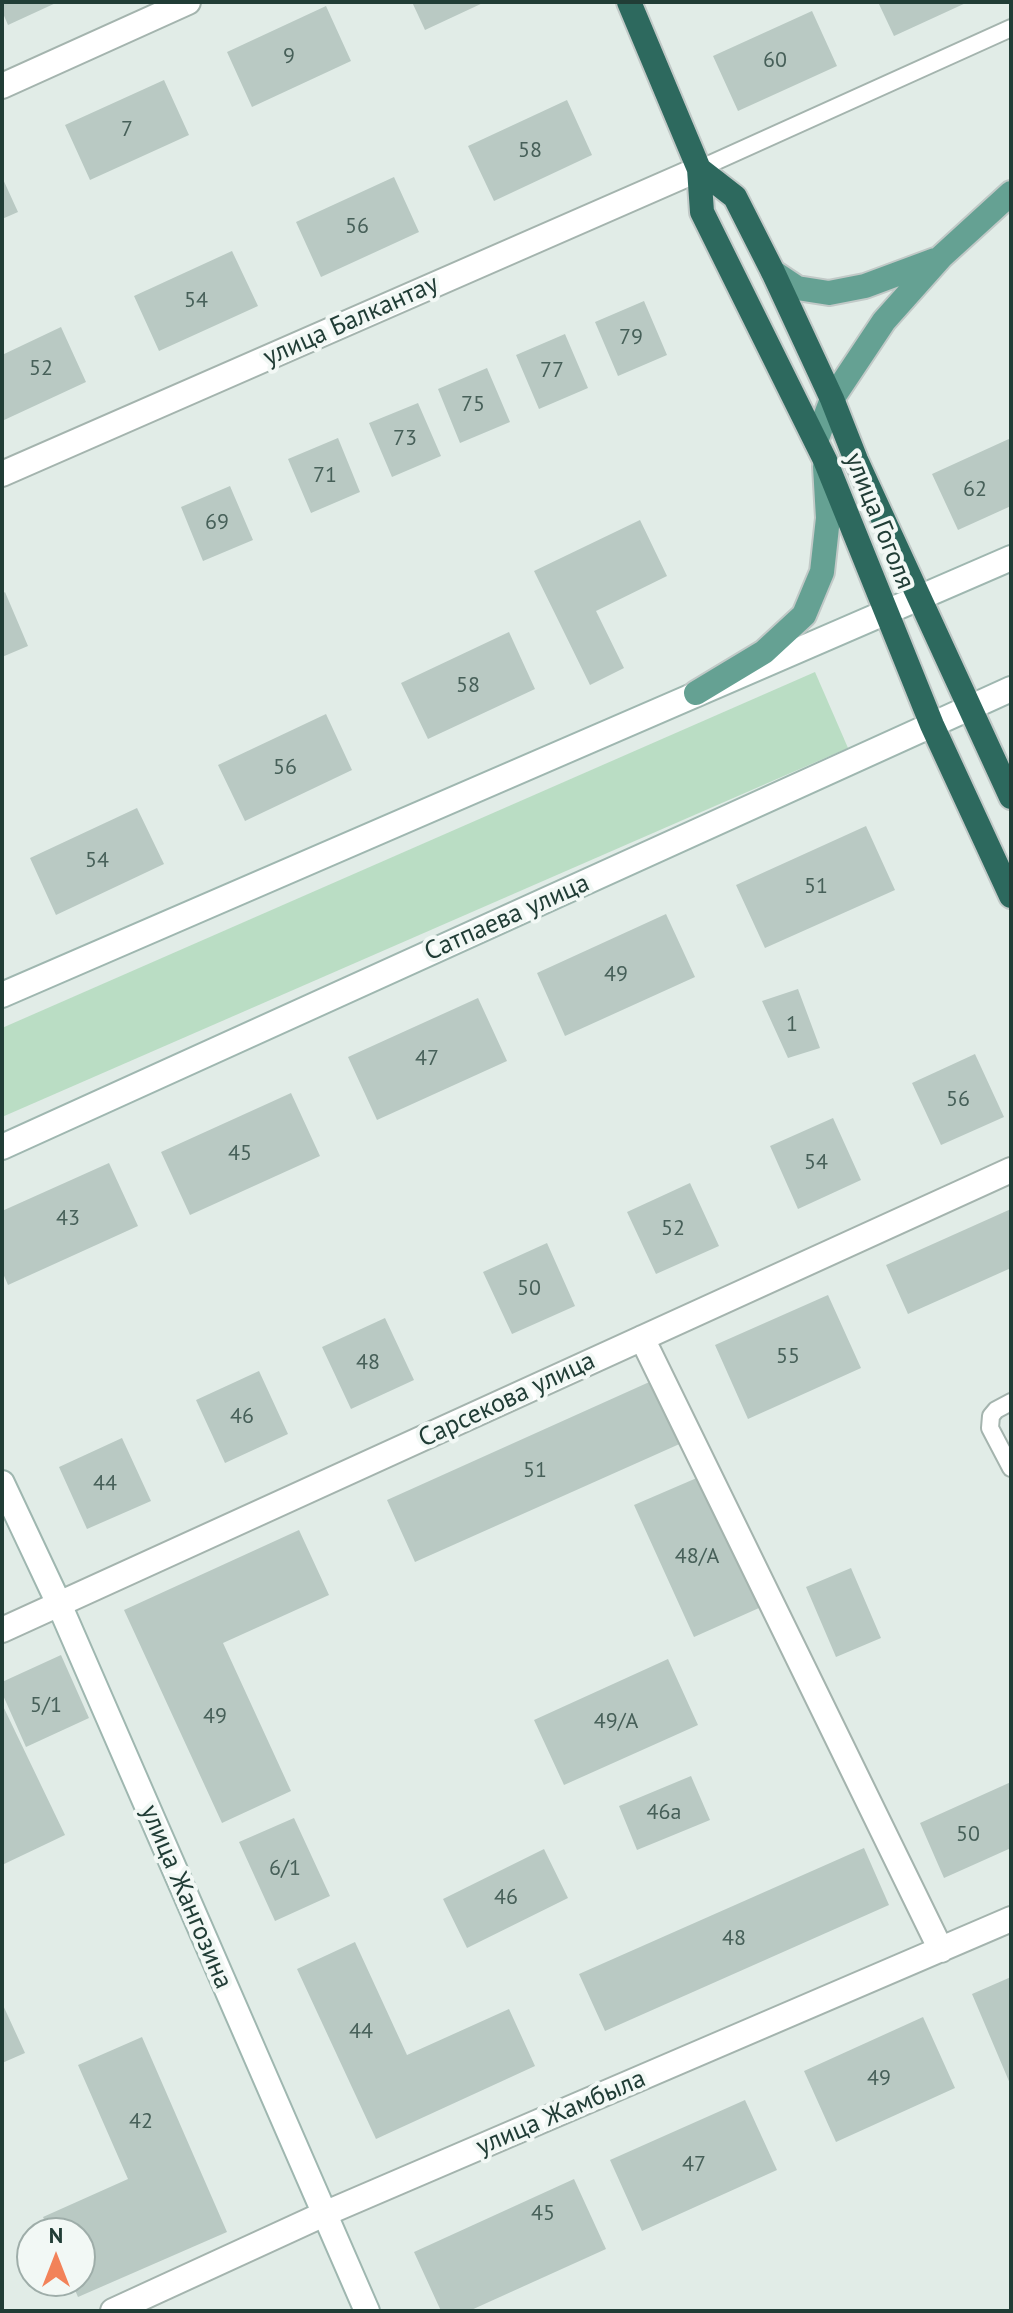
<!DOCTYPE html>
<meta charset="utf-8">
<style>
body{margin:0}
#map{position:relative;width:1013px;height:2313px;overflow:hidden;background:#e1ece7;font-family:"PT Sans",sans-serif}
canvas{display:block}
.frame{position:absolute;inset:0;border:4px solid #213d36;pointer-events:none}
.north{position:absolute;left:16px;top:2217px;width:80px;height:80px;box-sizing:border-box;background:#f2f8f5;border:2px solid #9eada9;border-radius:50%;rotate:0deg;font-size:22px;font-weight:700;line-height:32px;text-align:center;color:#213d36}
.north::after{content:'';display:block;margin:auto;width:28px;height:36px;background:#f28259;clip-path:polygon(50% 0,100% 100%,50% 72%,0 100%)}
</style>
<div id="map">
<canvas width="1013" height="2313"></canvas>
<div class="frame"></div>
<div class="north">N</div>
</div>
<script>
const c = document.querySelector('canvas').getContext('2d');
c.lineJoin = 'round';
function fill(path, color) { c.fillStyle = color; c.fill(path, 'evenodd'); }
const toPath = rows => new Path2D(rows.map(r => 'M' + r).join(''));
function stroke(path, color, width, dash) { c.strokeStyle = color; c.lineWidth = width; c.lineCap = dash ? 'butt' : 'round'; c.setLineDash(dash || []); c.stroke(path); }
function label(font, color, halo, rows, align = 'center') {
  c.font = font + ' "PT Sans",sans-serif'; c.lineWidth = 8; c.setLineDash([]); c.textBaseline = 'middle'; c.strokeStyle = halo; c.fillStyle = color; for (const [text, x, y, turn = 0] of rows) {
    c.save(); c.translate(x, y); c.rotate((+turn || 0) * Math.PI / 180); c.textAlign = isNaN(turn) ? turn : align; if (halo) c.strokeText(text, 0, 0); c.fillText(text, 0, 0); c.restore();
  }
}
const green = toPath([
 [815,672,848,748,2,1117,2,1028]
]);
const building = toPath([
 [2,2,58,2,8,25,2,11],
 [412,2,485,2,425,30],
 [878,2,968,2,894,36],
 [326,6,351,61,252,107,227,52],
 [812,11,837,66,738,111,713,56],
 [164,80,189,135,90,180,65,125],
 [567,100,592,155,494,201,468,146],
 [2,177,18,212,2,219],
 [394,177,419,232,321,277,296,222],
 [232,251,258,306,159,351,134,296],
 [644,301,667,355,618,376,595,322],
 [61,327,86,382,2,421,2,355],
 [565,334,588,388,539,409,516,355],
 [487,368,510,422,460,443,438,389],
 [418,403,441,456,392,477,369,423],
 [338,438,360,492,311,513,288,459],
 [1011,438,1011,506,958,530,932,474],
 [230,486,253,540,203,561,181,507],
 [640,520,667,576,596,611,624,668,590,685,534,571],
 [5,592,28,646,2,657,2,594],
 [509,632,535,689,428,739,401,683],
 [326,714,352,770,245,821,218,765],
 [137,808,164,864,56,915,30,858],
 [866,826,895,890,765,948,736,885],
 [666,914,695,977,565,1036,537,973],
 [798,989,820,1048,788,1058,762,1001],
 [478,998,507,1061,377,1120,348,1057],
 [975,1054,1004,1117,941,1145,912,1083],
 [291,1093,320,1156,190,1215,161,1152],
 [833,1118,861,1180,798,1209,770,1146],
 [109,1163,138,1226,8,1285,2,1271,2,1211],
 [690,1183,719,1246,656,1274,627,1212],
 [1011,1209,1011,1268,908,1314,886,1265],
 [547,1243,575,1306,512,1334,483,1272],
 [828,1295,861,1368,748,1419,715,1345],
 [385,1318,414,1380,351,1409,322,1347],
 [259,1371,288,1434,225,1463,196,1400],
 [656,1379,684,1442,415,1562,387,1500],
 [122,1438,151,1501,87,1529,59,1467],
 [699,1477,759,1608,694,1637,634,1505],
 [299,1530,329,1595,223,1643,291,1791,222,1823,124,1610],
 [851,1568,881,1638,836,1657,806,1587],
 [61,1655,89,1718,26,1747,2,1693,2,1682],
 [668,1659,698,1725,564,1785,534,1720],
 [2,1704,65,1835,2,1865],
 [691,1776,710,1820,637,1850,619,1806],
 [1011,1782,1011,1848,944,1878,920,1823],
 [294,1818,330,1896,275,1921,239,1842],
 [864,1848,889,1905,605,2031,579,1974],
 [544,1849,568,1898,467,1948,443,1899],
 [355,1942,407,2055,509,2009,535,2066,376,2139,297,1969],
 [1011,1977,1011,2086,972,1994],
 [2,2003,25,2053,2,2063],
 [923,2017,955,2088,836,2142,804,2071],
 [142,2037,227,2232,78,2297,71,2281,80,2281,80,2233,50,2233,43,2217,128,2179,78,2065],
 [745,2100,777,2170,642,2231,610,2160],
 [574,2179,606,2249,469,2311,441,2311,414,2252]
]);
const lane = toPath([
 [699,169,1011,28],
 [1011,1402,996,1410,991,1416,990,1428,1011,1468]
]);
const street = toPath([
 [2,86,188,2],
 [2,474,699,169],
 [642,1338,941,1950],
 [2,1630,1011,1170],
 [113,2311,324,2214,1011,1919]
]);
const secondary = toPath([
 [2,995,1011,558],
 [2,1147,1011,689],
 [2,1483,59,1604,367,2311]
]);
const primary = toPath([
 [773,272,797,288,829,293,865,286,935,260],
 [816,441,832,399,884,321,941,257,1011,193],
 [696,693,764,652,804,615,822,572,828,518,825,466]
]);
const highway = toPath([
 [629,2,699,169,702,212,825,460,932,725,1011,896],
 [699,169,735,197,773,272,832,399,856,460,1011,797]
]);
const numberNames = [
 ["9",289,57],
 ["60",775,61],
 ["7",127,130],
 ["58",530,151],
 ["56",357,227],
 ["54",196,301],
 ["79",631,338],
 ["52",41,369],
 ["77",552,371],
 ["75",473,405],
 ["73",405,439],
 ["71",325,476],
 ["62",975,490],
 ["69",217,523],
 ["58",468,686],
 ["56",285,768],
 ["54",97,861],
 ["51",816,887],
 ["49",616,975],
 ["1",792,1025],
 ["47",427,1059],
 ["56",958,1100],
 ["45",240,1154],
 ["54",816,1163],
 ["43",68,1219],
 ["52",673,1229],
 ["50",529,1289],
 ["55",788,1357],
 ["48",368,1363],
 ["46",242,1417],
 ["51",535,1471],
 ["44",105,1484],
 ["48/А",697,1557],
 ["5/1",46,1706],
 ["49",215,1717],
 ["49/А",616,1722],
 ["46а",664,1813],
 ["50",968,1835],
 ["6/1",285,1869],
 ["46",506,1898],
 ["48",734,1939],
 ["44",361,2032],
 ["49",879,2079],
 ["42",141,2122],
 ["47",694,2165],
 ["45",543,2214]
];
const streetNames = [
 ["улица Балкантау",351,321,-24],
 ["улица Гоголя",879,521,68],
 ["Сатпаева улица",507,918,-24],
 ["Сарсекова улица",507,1400,-25],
 ["улица Жангозина",186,1897,67],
 ["улица Жамбыла",561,2113,-23]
];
fill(green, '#baddc4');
fill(building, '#b9c9c3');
stroke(lane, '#a4b4ae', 20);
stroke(street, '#a4b4ae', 28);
stroke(secondary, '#9fb7b0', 28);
stroke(primary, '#c1c9c7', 28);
stroke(highway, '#c1c9c7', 28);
stroke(lane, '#fff', 16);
stroke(street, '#fff', 24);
stroke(secondary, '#fff', 24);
stroke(primary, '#65a193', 24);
stroke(highway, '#2d695e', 24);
label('22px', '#476059', null, numberNames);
label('26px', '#213d36', '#f2f8f5', streetNames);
</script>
